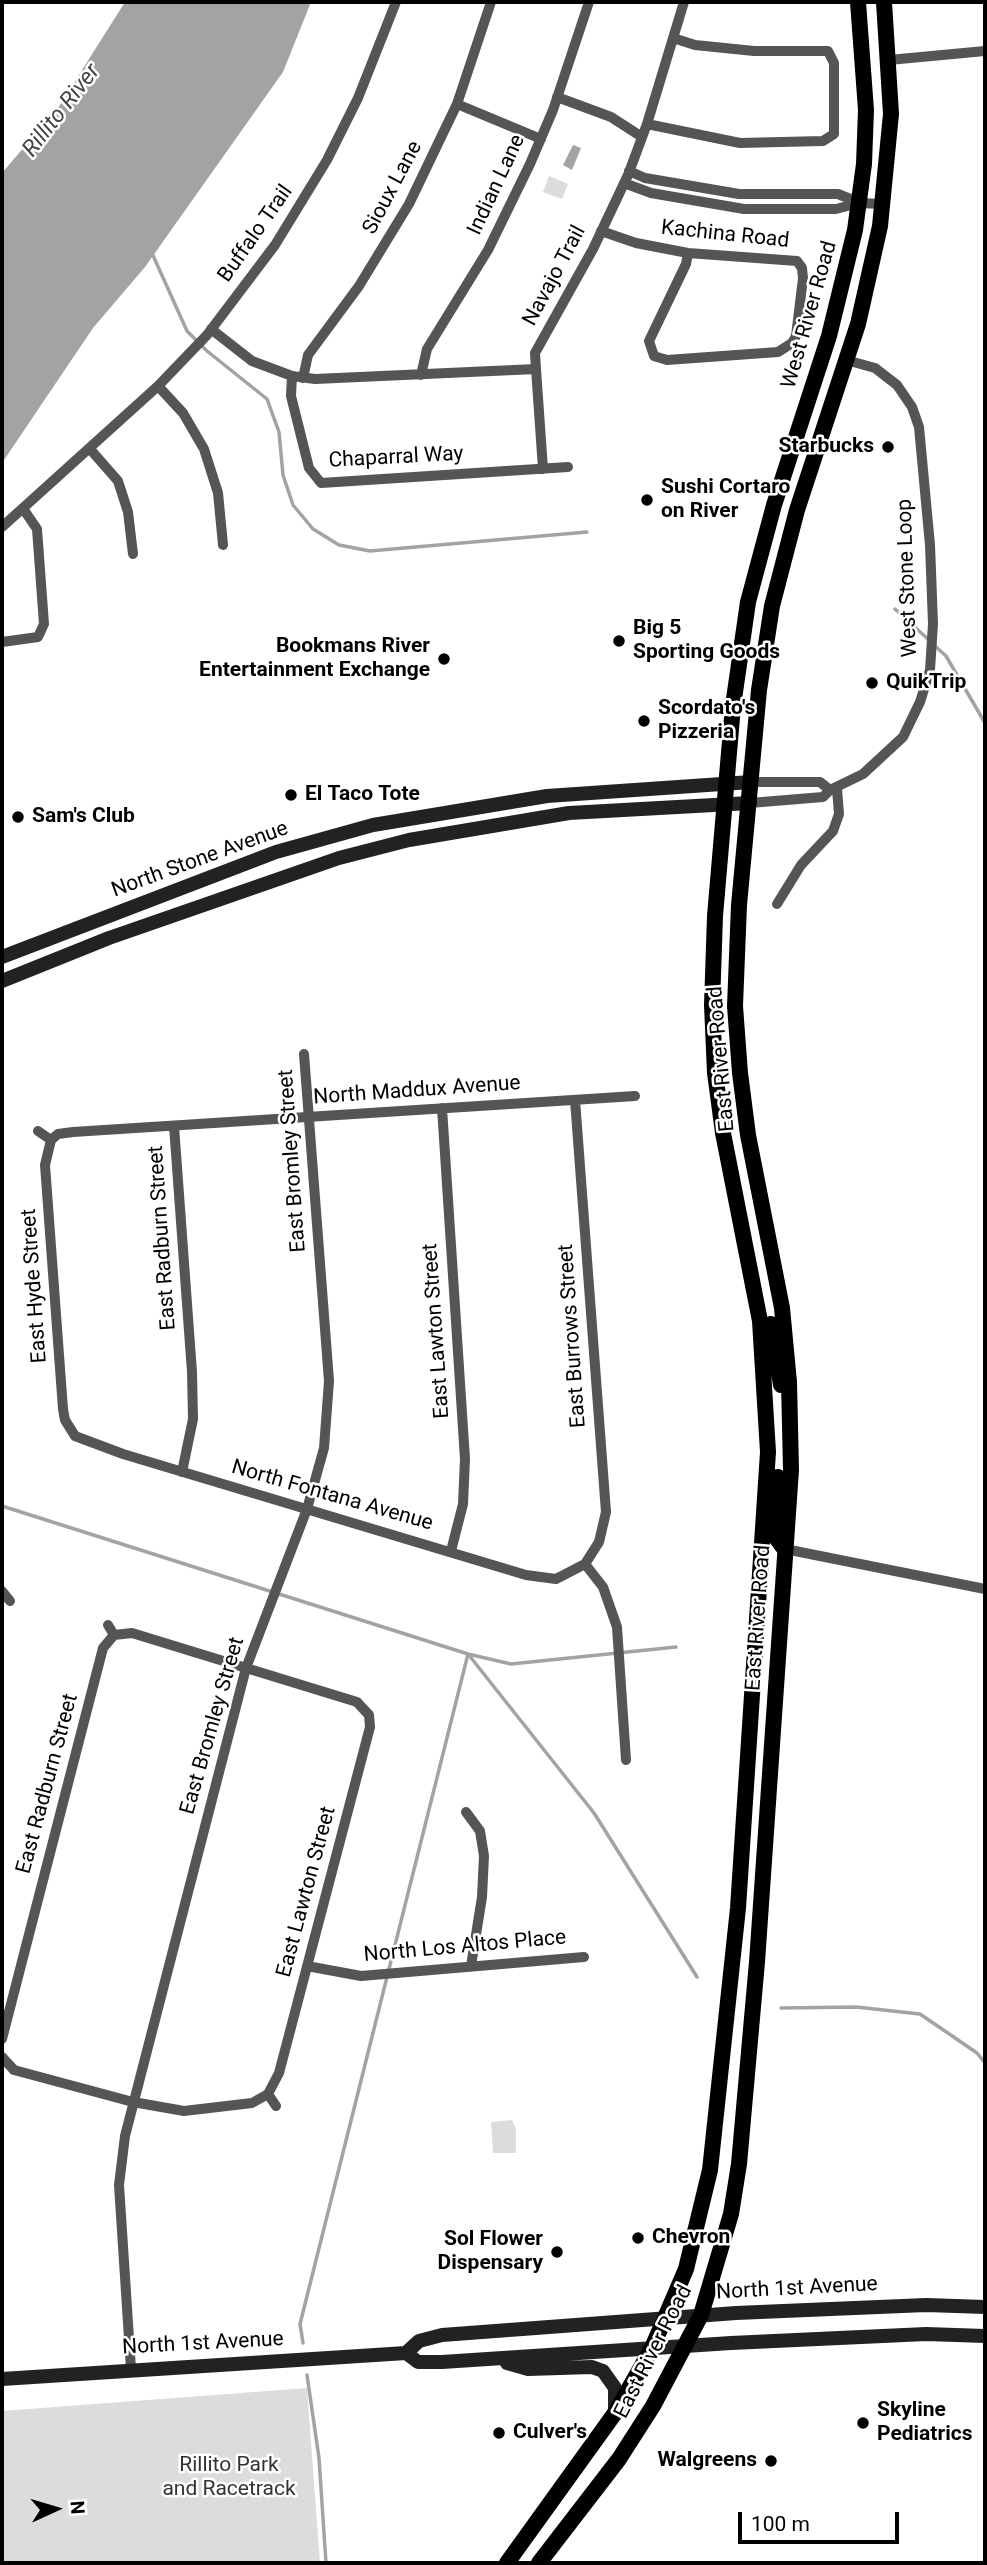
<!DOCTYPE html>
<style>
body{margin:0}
#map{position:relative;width:987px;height:2565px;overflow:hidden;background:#fff;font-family:Roboto,sans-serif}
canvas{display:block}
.frame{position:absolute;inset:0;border:4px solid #000;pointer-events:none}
.north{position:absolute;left:21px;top:2474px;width:70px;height:70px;-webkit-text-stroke:5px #fff;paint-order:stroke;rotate:86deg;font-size:19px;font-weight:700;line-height:28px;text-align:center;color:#000}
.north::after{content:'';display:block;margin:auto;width:24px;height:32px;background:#000;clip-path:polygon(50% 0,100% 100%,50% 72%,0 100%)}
.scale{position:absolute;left:738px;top:2512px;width:161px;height:32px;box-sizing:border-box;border:4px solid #000;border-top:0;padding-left:9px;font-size:21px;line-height:24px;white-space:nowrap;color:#000;-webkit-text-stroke:5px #fff;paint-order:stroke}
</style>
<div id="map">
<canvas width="987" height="2565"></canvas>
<div class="frame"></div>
<div class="north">N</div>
<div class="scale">100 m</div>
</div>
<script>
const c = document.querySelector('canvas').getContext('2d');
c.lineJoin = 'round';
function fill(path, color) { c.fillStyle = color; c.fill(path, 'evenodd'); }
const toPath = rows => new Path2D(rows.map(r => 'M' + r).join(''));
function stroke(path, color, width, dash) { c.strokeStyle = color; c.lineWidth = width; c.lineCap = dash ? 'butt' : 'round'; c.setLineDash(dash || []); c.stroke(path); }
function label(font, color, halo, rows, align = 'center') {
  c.font = font + ' Roboto,sans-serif'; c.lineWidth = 5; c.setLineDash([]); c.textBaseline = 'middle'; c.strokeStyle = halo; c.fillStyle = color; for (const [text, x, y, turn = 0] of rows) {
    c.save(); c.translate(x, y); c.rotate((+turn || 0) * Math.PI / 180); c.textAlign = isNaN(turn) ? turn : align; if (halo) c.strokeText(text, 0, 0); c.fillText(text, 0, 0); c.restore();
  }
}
const green = toPath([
 [549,176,568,184,562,199,543,192],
 [512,2120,516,2129,516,2153,493,2153,491,2122],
 [307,2388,320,2563,2,2563,2,2411]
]);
const water = toPath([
 [125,2,311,2,283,72,145,267,93,328,2,463,2,173,60,105],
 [573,145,581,148,572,170,563,165]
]);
const stream = toPath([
 [151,251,187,331,207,351,267,399,279,432,283,475,293,505,313,529,339,545,370,551,587,532],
 [895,609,930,641],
 [935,646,946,656,985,723],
 [2,1506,468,1654,594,1813,697,1977],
 [781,2008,856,2007,920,2014,977,2053,985,2063],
 [303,2343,300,2324,468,1654,511,1664,676,1647],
 [307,2375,319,2458,326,2563]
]);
const street = toPath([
 [889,60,985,51],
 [557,97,611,117,642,137],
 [457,104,541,139],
 [647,124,740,143,823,141,834,134,834,63,828,51,754,51,695,45,673,38],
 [629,171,645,178,739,194,838,194,858,202],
 [624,183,651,193,744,209,836,209,859,203,883,204],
 [601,231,636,243,688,253,797,261,802,268,803,278,796,336,792,343,778,352,667,360,654,356,649,341,686,264,688,253],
 [211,329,252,361,292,376,315,379,536,369,535,353,593,249,628,175,647,124,684,2],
 [536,369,543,469],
 [421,375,427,349,488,250,530,164,553,110,589,2],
 [292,376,291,396,309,468,321,483,568,467],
 [303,378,308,355,359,286,409,204,457,104,491,2],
 [158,386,183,413,204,449,218,493,223,545],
 [90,449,118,481,128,512,133,554],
 [2,527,158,386,207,335,275,245,327,160,358,98,396,2],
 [2,642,38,637,44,624,37,529,24,510],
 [751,782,820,782,830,790],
 [750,803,823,797,830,790,863,774,903,737,920,702,930,670,933,624,930,545,919,427,912,407,897,385,875,368,846,360],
 [777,904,801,865,833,831,839,814,837,789],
 [575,1100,606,1512,599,1542,585,1564],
 [442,1108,465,1459,463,1504,451,1551],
 [174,1126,192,1372,193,1419,182,1472],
 [38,1131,51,1140,58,1134,73,1132,635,1096],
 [51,1140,45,1165,63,1409,65,1420,75,1436,123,1454,526,1575,556,1579,585,1564],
 [785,1549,985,1589],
 [585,1564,603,1587,617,1627,626,1760],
 [2,1591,10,1601],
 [466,1812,480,1831,484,1856,482,1897,471,1966],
 [307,1966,361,1976,584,1957],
 [2,2039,103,1648,114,1635,108,1625],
 [2,2057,14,2070,133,2102,184,2111,252,2103,268,2094,279,2073,370,1727,369,1715,357,1702,132,1633,114,1635],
 [268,2094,276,2106],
 [131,2369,119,2185,125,2136,246,1668,307,1509,324,1448,329,1381,304,1054]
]);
const secondary = toPath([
 [2,957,276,852,373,825,547,796,751,782],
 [2,981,109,938,339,858,409,840,569,813,750,803],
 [406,2353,419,2341,442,2335,736,2313,926,2305,985,2307],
 [507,2363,528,2369,592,2367,603,2371,615,2388,615,2413],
 [2,2379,406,2353,418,2362,442,2362,731,2343,926,2334,985,2336]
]);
const primary = toPath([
 [771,1324,781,1385],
 [778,1477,775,1536,783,1547],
 [507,2563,615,2413,652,2348,686,2269,710,2170,738,1908,768,1452,760,1321,723,1133,715,1073,712,1005,715,916,733,706,748,602,774,505,829,336,855,230,864,164,866,110,858,2],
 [539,2563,619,2459,653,2406,701,2315,731,2214,739,2164,757,1962,791,1470,789,1382,782,1308,748,1135,740,1073,735,1006,739,905,759,690,772,606,797,510,858,324,880,226,891,114,884,2]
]);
const markers = [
 [888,447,7,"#000"],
 [647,500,7,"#000"],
 [619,641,7,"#000"],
 [444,659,7,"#000"],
 [872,683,7,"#000"],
 [644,721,7,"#000"],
 [291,795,7,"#000"],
 [18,817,7,"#000"],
 [638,2238,7,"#000"],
 [557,2252,7,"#000"],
 [863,2423,7,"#000"],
 [499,2433,7,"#000"],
 [771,2461,7,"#000"]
];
const streetNames = [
 ["Indian Lane",497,185,-65],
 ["Sioux Lane",393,188,-62],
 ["Buffalo Trail",256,234,-55],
 ["Kachina Road",725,235,6],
 ["Navajo Trail",555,276,-62],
 ["West River Road",810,315,-74],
 ["Chaparral Way",396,458,-3],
 ["West Stone Loop",908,578,-92],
 ["North Stone Avenue",200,860,-20],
 ["East River Road",722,1059,-95],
 ["North Maddux Avenue",417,1091,-4],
 ["East Bromley Street",293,1161,-94],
 ["East Radburn Street",163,1238,-94],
 ["East Hyde Street",35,1286,-94],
 ["East Lawton Street",437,1331,-94],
 ["East Burrows Street",573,1336,-94],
 ["North Fontana Avenue",332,1496,16],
 ["East River Road",759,1618,-86],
 ["East Bromley Street",213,1726,-74],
 ["East Radburn Street",48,1784,-75],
 ["East Lawton Street",307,1892,-75],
 ["North Los Altos Place",465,1947,-5],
 ["North 1st Avenue",797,2289,-3],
 ["North 1st Avenue",203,2344,-3],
 ["East River Road",654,2352,-63]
];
const poiNames = [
 ["Starbucks",874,447,"right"],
 ["Sushi Cortaro",661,488],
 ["on River",661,512],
 ["Big 5",633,629],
 ["Sporting Goods",633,653],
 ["Bookmans River",430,647,"right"],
 ["Entertainment Exchange",430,671,"right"],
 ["QuikTrip",886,683],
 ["Scordato's",658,709],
 ["Pizzeria",658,733],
 ["El Taco Tote",305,795],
 ["Sam's Club",32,817],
 ["Chevron",652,2238],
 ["Sol Flower",543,2240,"right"],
 ["Dispensary",543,2264,"right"],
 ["Skyline",877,2411],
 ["Pediatrics",877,2435],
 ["Culver's",513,2433],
 ["Walgreens",757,2461,"right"]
];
const parkNames = [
 ["Rillito Park",229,2466],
 ["and Racetrack",229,2490]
];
const waterNames = [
 ["Rillito River",62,111,-52]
];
fill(green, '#dcdcdc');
fill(water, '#a3a3a3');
stroke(stream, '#a3a3a3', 3.5);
stroke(street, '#555', 10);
stroke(secondary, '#222', 14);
stroke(primary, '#000', 16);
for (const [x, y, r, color] of markers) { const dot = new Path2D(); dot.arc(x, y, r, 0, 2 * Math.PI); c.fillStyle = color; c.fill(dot); stroke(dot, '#fff', 2.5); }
label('21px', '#000', '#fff', streetNames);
label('bold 21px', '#000', '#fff', poiNames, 'left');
label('21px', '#333', '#fff', parkNames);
label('italic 23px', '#444', '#fff', waterNames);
</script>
